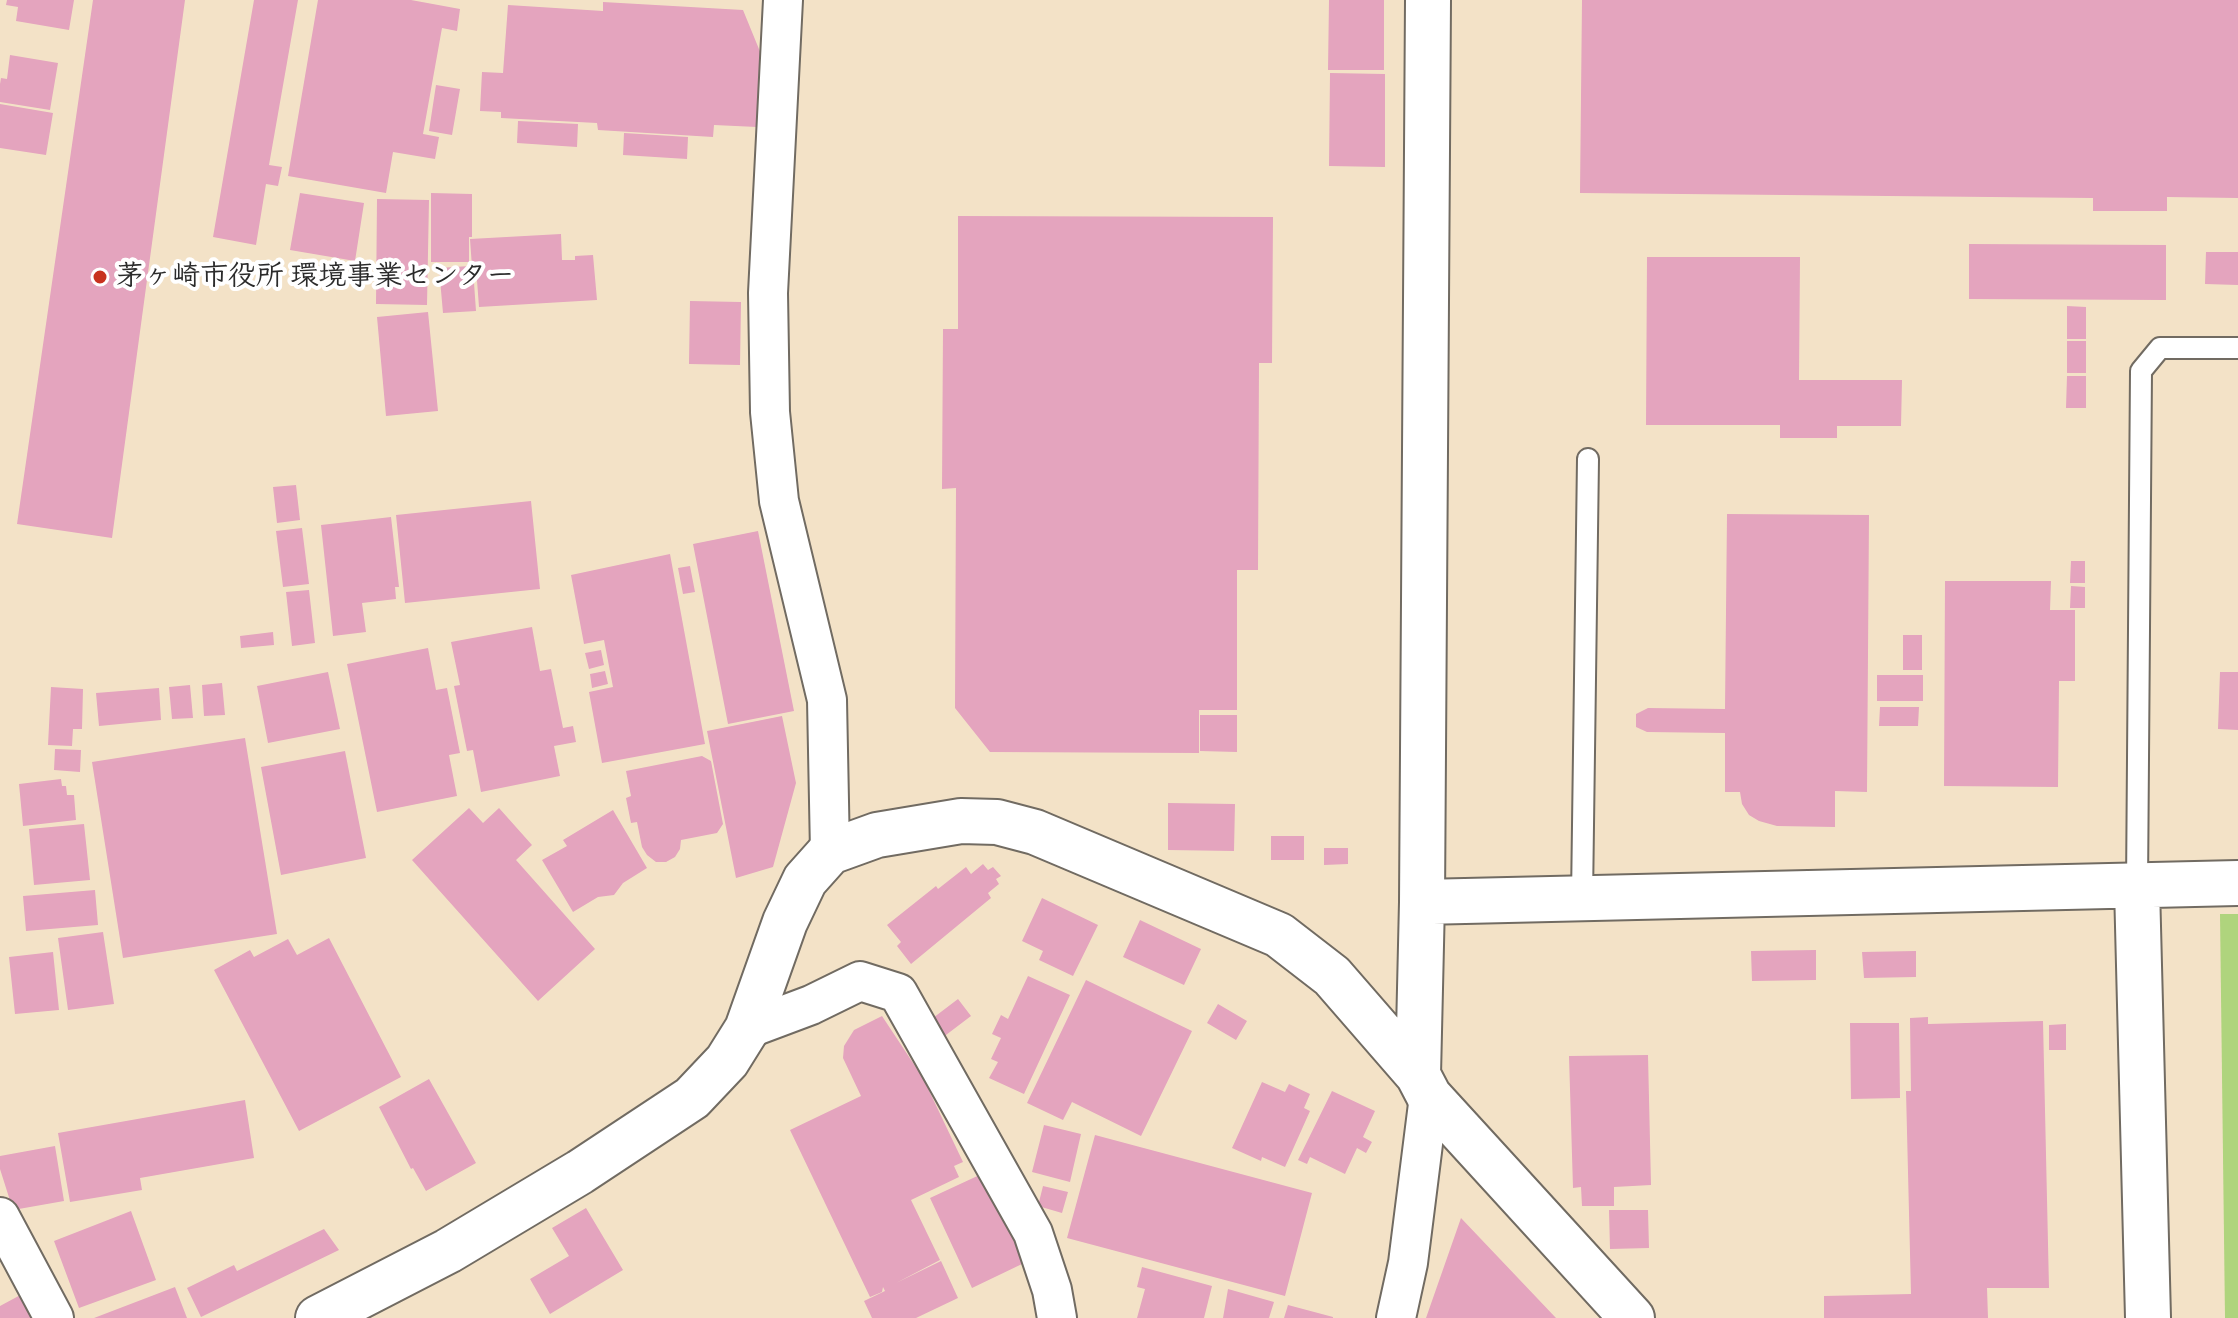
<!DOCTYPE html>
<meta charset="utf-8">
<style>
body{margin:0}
canvas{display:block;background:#f3e2c7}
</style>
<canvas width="2238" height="1318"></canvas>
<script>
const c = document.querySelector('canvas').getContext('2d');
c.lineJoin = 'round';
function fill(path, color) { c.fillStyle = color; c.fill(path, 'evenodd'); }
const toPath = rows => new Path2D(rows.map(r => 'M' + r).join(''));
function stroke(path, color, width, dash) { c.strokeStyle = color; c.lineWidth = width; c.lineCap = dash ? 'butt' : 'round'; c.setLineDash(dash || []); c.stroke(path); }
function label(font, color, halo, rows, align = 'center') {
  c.font = font + ' "Patrick Hand","Klee One",sans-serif'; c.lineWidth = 8; c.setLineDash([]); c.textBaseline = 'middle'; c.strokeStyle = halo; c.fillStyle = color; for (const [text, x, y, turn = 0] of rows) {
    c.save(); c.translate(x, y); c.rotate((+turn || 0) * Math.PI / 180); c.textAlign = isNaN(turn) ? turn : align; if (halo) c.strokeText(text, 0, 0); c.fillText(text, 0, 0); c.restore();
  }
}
const green = toPath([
 [2220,914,2238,914,2238,1318,2225,1318]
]);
const building = toPath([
 [7,0,74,0,69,30,16,21,18,7,6,5],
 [93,0,185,0,112,538,17,524],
 [254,0,298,0,269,165,282,167,278,186,266,184,256,245,213,237],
 [318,0,411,0,460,9,457,31,442,28,423,134,439,137,435,159,393,152,386,193,288,176],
 [1329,0,1384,0,1384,70,1328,70],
 [1582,0,2238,0,2238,198,2167,197,2167,211,2093,211,2093,198,1580,193],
 [603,2,743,10,761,54,757,127,714,125,713,137,598,130,597,123,501,118,501,112,480,111,482,72,503,73,508,5,603,11],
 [10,55,58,63,50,110,0,102,0,84,1,78,7,79],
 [1330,73,1385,74,1385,167,1329,166],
 [436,85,460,89,452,135,429,131],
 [0,104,53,113,46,155,0,148],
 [518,121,578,124,577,147,517,143],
 [624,133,688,137,687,159,623,155],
 [300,193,364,203,355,261,290,250],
 [431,193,472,194,472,237,469,237,469,262,431,262],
 [377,199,429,200,427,305,376,304],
 [958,216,1273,217,1272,363,1259,363,1258,570,1237,570,1237,710,1199,710,1199,753,990,752,955,708,956,488,942,489,943,329,958,329],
 [561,234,562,260,575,260,575,256,593,255,597,300,479,307,476,267,472,267,470,239],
 [1969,244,2166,245,2166,300,1969,299],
 [2206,252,2238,252,2238,285,2205,284],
 [1647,257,1800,257,1799,380,1902,380,1901,426,1837,426,1837,438,1780,438,1780,425,1646,425],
 [470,266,470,269,473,269,476,311,443,313,439,268],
 [690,301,741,302,740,365,689,364],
 [2067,306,2086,307,2086,339,2067,339],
 [428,312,438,411,386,416,377,317],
 [2067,341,2086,341,2086,373,2067,373],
 [2067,376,2086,376,2086,408,2066,408],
 [296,485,300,520,277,523,273,487],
 [531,501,540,589,405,603,396,515],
 [1727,514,1869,515,1867,792,1835,791,1835,827,1777,826,1759,821,1749,815,1742,804,1740,792,1725,792,1725,733,1647,732,1636,727,1636,714,1648,708,1725,709],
 [391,517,399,587,395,587,396,599,362,603,366,632,333,636,321,525],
 [302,528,309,584,283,587,276,531],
 [758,531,794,711,728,724,693,544],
 [670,554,705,744,602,763,589,692,613,687,604,640,584,644,571,575],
 [2071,561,2085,561,2085,583,2070,583],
 [690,566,695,592,683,594,678,568],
 [1945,581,2051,581,2050,610,2075,610,2075,681,2059,681,2058,787,1944,786],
 [2071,586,2085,587,2085,608,2070,608],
 [309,590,315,643,292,646,286,592],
 [532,627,540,671,551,669,563,728,573,726,576,742,554,746,560,776,481,792,473,750,467,751,454,686,460,685,451,642],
 [273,632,274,645,241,648,240,636],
 [1903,635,1922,635,1922,670,1903,670],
 [428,648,436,690,447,688,460,753,449,755,457,796,377,812,347,664],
 [601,650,604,665,589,669,585,653],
 [605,671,608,684,592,688,590,674],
 [328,672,340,729,268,743,257,686],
 [2220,672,2238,672,2238,730,2218,729],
 [1877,675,1923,675,1923,701,1877,701],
 [222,683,225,715,204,716,202,685],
 [190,685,193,718,172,719,169,687],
 [51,687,83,689,82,729,73,729,72,746,48,745],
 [159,688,161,720,99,726,96,693],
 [1880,707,1919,707,1918,726,1879,726],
 [1200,715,1237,715,1237,752,1200,751],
 [782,716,796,783,773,867,736,878,707,731],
 [245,738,277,934,123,958,92,762],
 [55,749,81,750,80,772,54,770],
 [345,751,366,858,281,875,261,767],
 [702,756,711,761,723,824,717,833,681,840,680,849,675,857,666,862,656,862,647,855,642,847,637,822,631,823,626,798,631,796,626,771],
 [61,779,62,786,66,786,67,795,74,795,76,820,23,826,19,784],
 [1168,803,1235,804,1234,851,1168,850],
 [469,808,483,823,499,808,532,845,516,860,595,949,538,1001,412,860],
 [613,810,647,868,623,883,614,895,598,897,573,912,542,860,567,846,563,840],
 [84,824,90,880,34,885,29,829],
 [1271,836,1304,836,1304,860,1271,860],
 [1324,848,1348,848,1348,864,1324,865],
 [983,864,988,870,993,867,1001,876,996,879,999,884,988,893,991,898,911,964,897,946,901,942,887,925,936,886,938,889,966,867,971,874],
 [95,890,98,925,26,931,23,896],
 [1042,898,1098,925,1073,976,1039,960,1043,951,1022,941],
 [1140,920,1201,949,1184,985,1123,957],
 [103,932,114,1004,68,1010,58,938],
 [329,938,401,1077,299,1131,214,970,250,950,254,957,288,939,297,955],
 [1816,950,1816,980,1752,981,1751,951],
 [1916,951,1916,977,1864,978,1862,952],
 [53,952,59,1010,15,1014,9,957],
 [1028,976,1070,995,1024,1094,989,1078,998,1062,991,1059,1001,1038,992,1034,1001,1015,1008,1019],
 [1086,980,1192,1031,1141,1136,1072,1102,1063,1120,1027,1103],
 [958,999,971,1016,942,1038,929,1021],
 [1218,1004,1247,1021,1236,1040,1207,1023],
 [882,1016,923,1078,963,1162,954,1166,959,1177,911,1200,940,1260,896,1283,941,1261,958,1298,916,1318,872,1318,864,1301,885,1291,883,1287,882,1292,870,1297,790,1130,861,1096,843,1058,844,1046,854,1030],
 [1928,1017,1928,1024,2043,1021,2049,1288,1987,1288,1988,1318,1824,1318,1824,1296,1911,1294,1906,1091,1911,1091,1910,1018],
 [1850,1023,1899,1023,1900,1098,1851,1099],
 [2066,1024,2066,1050,2049,1050,2049,1025],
 [1648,1055,1651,1185,1614,1187,1614,1206,1582,1206,1581,1187,1573,1188,1569,1056],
 [429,1079,476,1163,426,1191,413,1168,411,1169,379,1107],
 [1262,1082,1285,1092,1289,1084,1310,1094,1304,1108,1310,1111,1285,1167,1262,1157,1261,1161,1232,1148],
 [1332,1091,1375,1111,1363,1137,1372,1142,1366,1153,1357,1148,1345,1174,1310,1157,1307,1164,1298,1160],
 [245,1100,254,1158,140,1178,142,1190,70,1202,58,1133],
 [1044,1125,1081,1134,1070,1182,1032,1172],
 [1095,1135,1312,1193,1285,1296,1067,1238],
 [55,1146,64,1201,13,1210,0,1169,0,1156],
 [986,1172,1016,1236,1022,1264,972,1288,930,1198],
 [1043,1186,1068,1192,1062,1213,1038,1206],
 [586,1208,623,1270,550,1314,530,1279,569,1256,552,1228],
 [1609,1210,1648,1210,1649,1248,1610,1249],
 [131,1211,156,1280,79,1308,54,1241],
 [1461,1218,1556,1318,1426,1318],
 [324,1229,339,1250,201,1317,187,1288,234,1265,237,1271],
 [1142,1267,1212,1286,1204,1318,1137,1318,1145,1289,1137,1287],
 [175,1287,187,1318,94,1318],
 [1228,1289,1274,1302,1269,1318,1223,1318],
 [26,1292,40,1318,0,1318,0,1306],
 [1288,1305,1333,1317,1333,1318,1284,1318]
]);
const service = toPath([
 [2137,887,2141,371,2160,348,2238,348],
 [1582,898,1588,459]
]);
const minor = toPath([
 [783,0,768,293,770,412,779,501,827,700,830,852],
 [747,1029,811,1005,860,981,898,993,1033,1233,1052,1290,1057,1318],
 [0,1217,54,1318],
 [1396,1318,1408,1263,1429,1096]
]);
const tertiary = toPath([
 [2137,887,2148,1318],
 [1422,902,2238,883],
 [1418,1075,1422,902,1428,0],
 [318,1318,448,1251,580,1172,692,1098,727,1061,747,1029,785,922,805,880,830,852,877,835,961,821,997,822,1035,832,1279,935,1332,976,1418,1075,1429,1096,1632,1318]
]);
const markers = [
 [100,277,8,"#c8321e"]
];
const poiNames = [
 ["茅ヶ崎市役所 環境事業センター",116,277]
];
fill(green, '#afd47d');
fill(building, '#e4a4be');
stroke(service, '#716b62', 24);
stroke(minor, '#716b62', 42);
stroke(tertiary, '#716b62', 48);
stroke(service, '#fff', 20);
stroke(minor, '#fff', 38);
stroke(tertiary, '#fff', 44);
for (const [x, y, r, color] of markers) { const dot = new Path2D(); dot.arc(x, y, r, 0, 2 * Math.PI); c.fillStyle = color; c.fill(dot); stroke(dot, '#fff', 3); }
label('bold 28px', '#2b2b2b', '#fff', poiNames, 'left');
</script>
